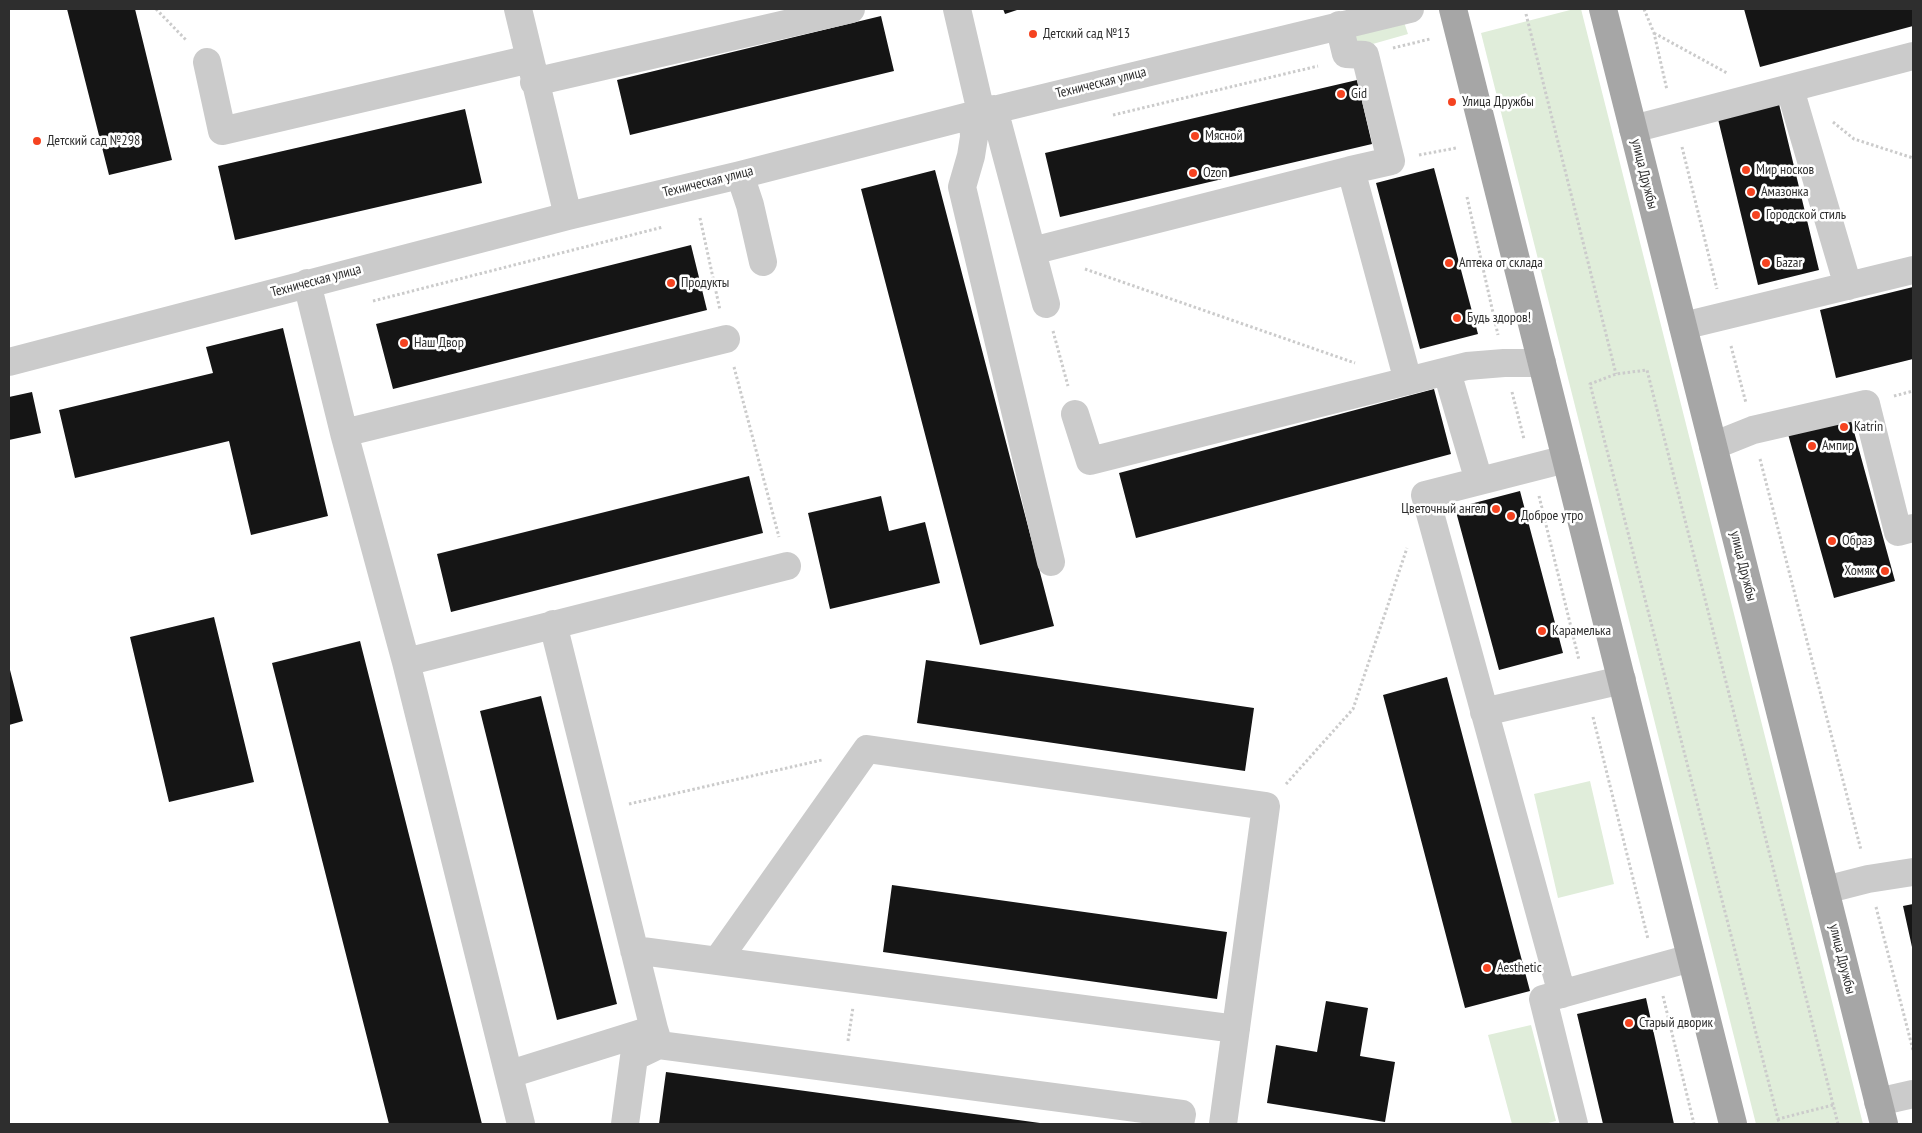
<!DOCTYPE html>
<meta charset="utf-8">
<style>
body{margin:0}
#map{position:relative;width:1922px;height:1133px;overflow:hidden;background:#fff;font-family:"PT Sans Narrow",sans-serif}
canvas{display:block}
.frame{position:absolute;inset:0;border:10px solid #2e2e2e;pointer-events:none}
</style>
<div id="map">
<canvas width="1922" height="1133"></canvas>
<div class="frame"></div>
</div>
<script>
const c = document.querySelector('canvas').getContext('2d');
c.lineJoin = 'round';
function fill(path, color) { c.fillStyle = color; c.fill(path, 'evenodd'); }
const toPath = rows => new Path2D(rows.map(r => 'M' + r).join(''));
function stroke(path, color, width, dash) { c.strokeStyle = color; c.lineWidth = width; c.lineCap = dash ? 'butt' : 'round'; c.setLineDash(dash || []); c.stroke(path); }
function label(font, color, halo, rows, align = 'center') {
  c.font = font + ' "PT Sans Narrow",sans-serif'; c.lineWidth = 5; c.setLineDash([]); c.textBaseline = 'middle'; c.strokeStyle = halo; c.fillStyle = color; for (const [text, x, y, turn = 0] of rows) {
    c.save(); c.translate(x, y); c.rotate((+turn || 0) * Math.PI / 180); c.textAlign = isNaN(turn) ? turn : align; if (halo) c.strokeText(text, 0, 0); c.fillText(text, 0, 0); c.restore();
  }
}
const green = toPath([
 [1574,9,1581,9,1863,1124,1756,1124,1481,33],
 [1404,22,1408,34,1355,49,1352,38,1356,34],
 [1590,781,1614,884,1558,898,1534,794],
 [1531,1025,1556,1121,1544,1124,1512,1124,1488,1035]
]);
const building = toPath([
 [67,9,135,9,172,160,109,175],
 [1003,9,1020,9,1005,14],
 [1744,9,1913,9,1913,26,1760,67],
 [881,16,894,71,630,135,617,80],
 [1357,80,1372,144,1060,217,1045,153],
 [1779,104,1819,270,1758,285,1718,119],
 [465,109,482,183,235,240,218,166],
 [1434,168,1478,334,1420,349,1376,183],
 [935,170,1054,626,980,645,861,189],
 [691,245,707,310,393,389,376,324],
 [1913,287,1913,359,1836,378,1820,310],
 [283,328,328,516,251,535,229,441,75,478,59,410,213,373,206,347],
 [1434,389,1451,454,1136,538,1119,473],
 [32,392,41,433,9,440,9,397],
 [1850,417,1895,581,1834,598,1788,434],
 [749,476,763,533,451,612,437,554],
 [1520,491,1563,653,1499,670,1455,508],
 [881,496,889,531,925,522,940,583,830,609,808,513],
 [214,617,254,782,169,802,130,637],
 [360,641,482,1124,389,1124,272,663],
 [926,660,1254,708,1245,771,917,723],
 [9,666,23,721,9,725],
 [1447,677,1530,991,1465,1008,1383,695],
 [541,696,617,1004,557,1020,480,711],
 [892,885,1227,932,1217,999,883,952],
 [1913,904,1913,947,1912,947,1903,906],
 [1646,998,1674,1124,1603,1124,1577,1014],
 [1326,1001,1368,1008,1360,1056,1395,1062,1385,1122,1267,1103,1276,1045,1317,1052],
 [666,1072,1040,1123,1040,1124,659,1124]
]);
const path = toPath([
 [156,9,187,41],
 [1644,9,1654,33,1667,90],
 [1526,14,1616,374],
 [1654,33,1727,73],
 [1393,48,1430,39],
 [1113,115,1318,66],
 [1833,122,1854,139,1913,158],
 [1682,147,1717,289],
 [1419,155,1456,148],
 [1467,197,1498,335],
 [700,218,720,310],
 [1085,269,1355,363],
 [373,301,663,227],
 [1053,331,1068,386],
 [1731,346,1746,403],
 [734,367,779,537],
 [1512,392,1524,439],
 [1894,396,1913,391],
 [1760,459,1861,850],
 [1539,496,1579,660],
 [1593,717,1648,939],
 [1286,784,1353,709,1407,548],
 [629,804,822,760],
 [1876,907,1913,1050],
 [1663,996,1694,1124],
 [848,1041,853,1007],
 [1833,1105,1778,1119,1590,384,1616,374,1647,370,1838,1124],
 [1778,1119,1780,1124]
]);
const minor = toPath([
 [518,9,568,216],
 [957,9,981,112],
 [1339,25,1346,54,1365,55,1391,161,1351,170],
 [207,62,222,131,530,59],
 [534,82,851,9],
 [1790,89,1848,286],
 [994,109,1046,304],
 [973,115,974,137,971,156,962,187,1051,562],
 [1633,129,1913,56],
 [740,175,750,205,763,262],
 [1032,251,1351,170,1408,381],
 [307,283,344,433,406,662,521,1124],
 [1683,326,1913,270],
 [9,362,568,216,740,175,973,115,1410,9],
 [1447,372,1479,481],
 [1075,414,1090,461,1467,366,1504,363,1542,363],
 [344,433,726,339],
 [1713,446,1753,430,1866,404,1898,532,1913,528],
 [406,662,787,566],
 [1484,712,1622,680],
 [1825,890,1868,879,1913,872],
 [634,950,1236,1029],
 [717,961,867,749,1266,806,1223,1124],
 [1562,994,1425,495,1566,459],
 [654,1029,659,1045,1182,1114,1180,1124],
 [510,1074,654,1029,553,624],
 [1878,1102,1913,1094],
 [625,1124,634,1057,659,1045],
 [1574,1124,1543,999,1691,958]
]);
const major = toPath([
 [1453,9,1733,1124],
 [1603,9,1884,1124]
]);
const markers = [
 [1033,34,5,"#f54320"],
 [1341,94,5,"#f54320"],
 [1452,102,5,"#f54320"],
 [1195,136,5,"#f54320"],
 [37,141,5,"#f54320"],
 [1746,170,5,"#f54320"],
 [1193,173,5,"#f54320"],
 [1751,192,5,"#f54320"],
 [1756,215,5,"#f54320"],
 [1449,263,5,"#f54320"],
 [1766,263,5,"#f54320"],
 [671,283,5,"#f54320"],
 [1457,318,5,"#f54320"],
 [404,343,5,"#f54320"],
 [1844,427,5,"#f54320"],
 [1812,446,5,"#f54320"],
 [1496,509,5,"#f54320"],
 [1511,516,5,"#f54320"],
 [1832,541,5,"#f54320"],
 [1885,571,5,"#f54320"],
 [1542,631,5,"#f54320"],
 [1487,968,5,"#f54320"],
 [1629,1023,5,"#f54320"]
];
const poiNames = [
 ["Детский сад №13",1043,34],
 ["Gid",1351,94],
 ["Улица Дружбы",1462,102],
 ["Мясной",1205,136],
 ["Детский сад №298",47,141],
 ["Мир носков",1756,170],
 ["Ozon",1203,173],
 ["Амазонка",1761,192],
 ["Городской стиль",1766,215],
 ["Аптека от склада",1459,263],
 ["Бazar",1776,263],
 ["Продукты",681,283],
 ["Будь здоров!",1467,318],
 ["Наш Двор",414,343],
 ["Katrin",1854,427],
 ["Ампир",1822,446],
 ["Цветочный ангел",1486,509,"right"],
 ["Доброе утро",1521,516],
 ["Образ",1842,541],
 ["Хомяк",1875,571,"right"],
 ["Карамелька",1552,631],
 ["Aesthetic",1497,968],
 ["Старый дворик",1639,1023]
];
const streetNames = [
 ["Техническая улица",1101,83,-14],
 ["улица Дружбы",1644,174,76],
 ["Техническая улица",708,182,-14],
 ["Техническая улица",316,281,-15],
 ["улица Дружбы",1743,566,76],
 ["улица Дружбы",1842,959,76]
];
fill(green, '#e0edda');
fill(building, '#151515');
stroke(path, '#cbcbcb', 3, [2.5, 2.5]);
stroke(minor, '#cbcbcb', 28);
stroke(major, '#a6a6a6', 28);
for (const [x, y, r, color] of markers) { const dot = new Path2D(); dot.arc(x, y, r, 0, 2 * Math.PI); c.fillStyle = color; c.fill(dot); stroke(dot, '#fff', 2); }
label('14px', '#2e2e2e', '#fff', poiNames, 'left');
label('14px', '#2e2e2e', '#fff', streetNames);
</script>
